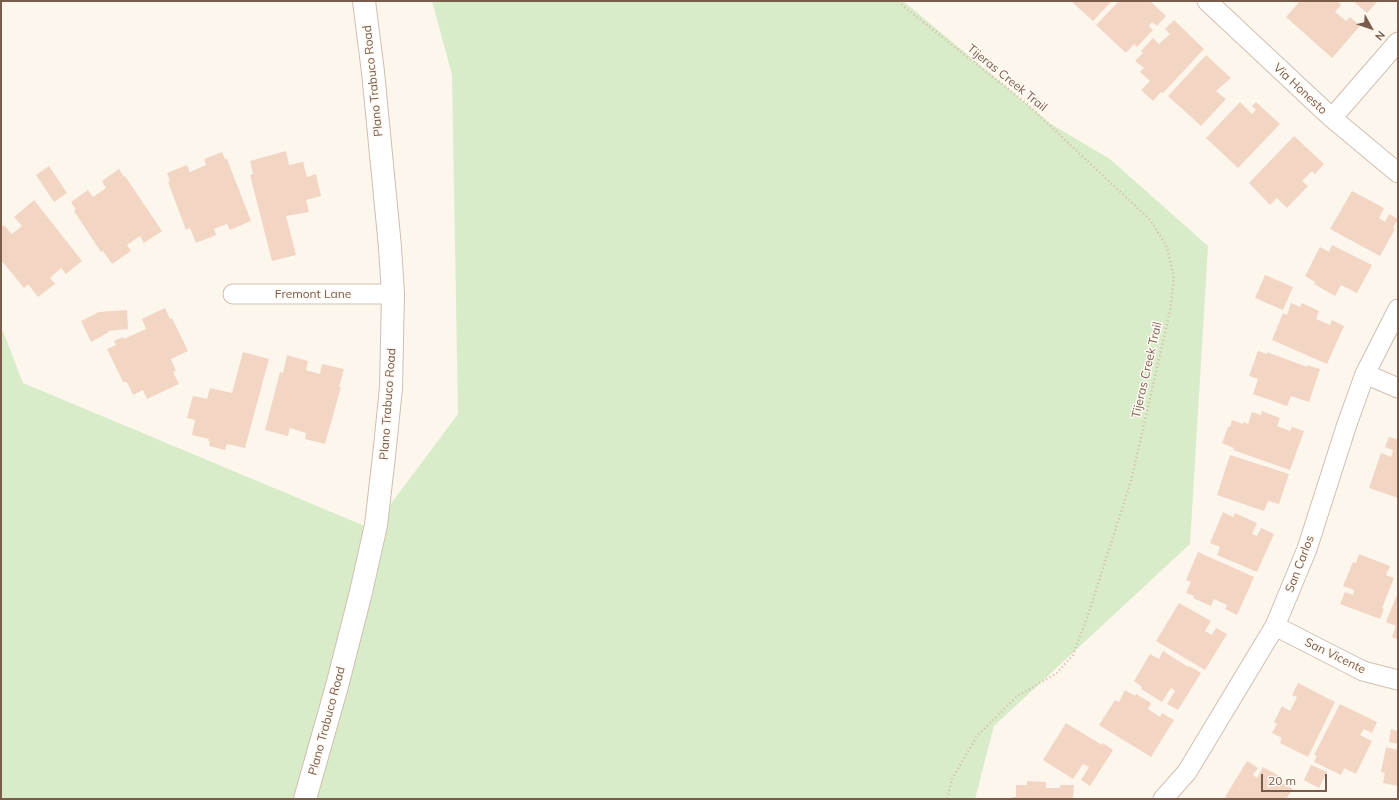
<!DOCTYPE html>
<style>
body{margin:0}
#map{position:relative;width:1399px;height:800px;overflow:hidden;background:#fdf6ec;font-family:Mulish,sans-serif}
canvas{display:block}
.frame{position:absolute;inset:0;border:2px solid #7a5c4d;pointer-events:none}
.north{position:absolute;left:1351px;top:8px;width:40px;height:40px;-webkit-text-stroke:3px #fffaf3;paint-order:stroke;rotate:130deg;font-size:11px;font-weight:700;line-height:16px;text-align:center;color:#7a5c4d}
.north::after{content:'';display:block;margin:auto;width:14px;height:18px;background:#7a5c4d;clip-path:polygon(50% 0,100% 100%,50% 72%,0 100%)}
.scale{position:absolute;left:1261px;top:774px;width:66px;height:18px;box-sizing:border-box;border:2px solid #7a5c4d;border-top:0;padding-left:5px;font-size:12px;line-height:14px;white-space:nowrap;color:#7a5c4d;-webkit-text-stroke:3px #fffaf3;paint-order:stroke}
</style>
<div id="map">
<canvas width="1399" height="800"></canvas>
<div class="frame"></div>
<div class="north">N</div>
<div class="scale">20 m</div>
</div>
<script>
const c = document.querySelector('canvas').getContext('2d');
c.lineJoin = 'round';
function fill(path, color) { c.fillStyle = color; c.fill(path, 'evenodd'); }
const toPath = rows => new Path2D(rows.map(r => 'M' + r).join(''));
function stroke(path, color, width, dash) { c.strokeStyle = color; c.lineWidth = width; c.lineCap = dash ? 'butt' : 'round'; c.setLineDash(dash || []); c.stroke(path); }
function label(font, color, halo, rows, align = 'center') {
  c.font = font + ' Mulish,sans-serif'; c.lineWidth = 3; c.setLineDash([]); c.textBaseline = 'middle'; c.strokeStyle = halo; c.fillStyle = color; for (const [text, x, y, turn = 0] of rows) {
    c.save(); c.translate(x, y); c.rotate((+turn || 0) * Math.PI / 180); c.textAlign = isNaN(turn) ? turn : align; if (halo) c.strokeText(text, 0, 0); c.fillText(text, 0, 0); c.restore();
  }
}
const green = toPath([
 [432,1,903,1,1051,124,1110,159,1208,246,1190,544,994,726,975,799,1,799,1,326,23,383,372,529,458,414,452,75]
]);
const building = toPath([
 [1071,1,1112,1,1093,21],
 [1119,1,1150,1,1166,16,1157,26,1152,22,1149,26,1153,30,1137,47,1134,44,1126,53,1096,25],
 [1300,1,1337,1,1341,5,1335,12,1346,21,1350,17,1360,26,1332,58,1286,17],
 [1353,1,1378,1,1367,13],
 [1174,20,1204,49,1163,93,1161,92,1153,101,1141,90,1150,81,1140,72,1144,68,1135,61,1143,53,1141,51,1153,38,1159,44,1170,34,1165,29],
 [1206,55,1231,78,1216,91,1226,99,1201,126,1168,96],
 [1240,102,1252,114,1256,110,1252,106,1256,102,1280,124,1238,168,1206,138],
 [1294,136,1324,164,1315,174,1312,171,1302,181,1308,186,1287,208,1277,198,1270,205,1249,183],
 [286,151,289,165,303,162,307,177,316,174,321,196,306,200,309,212,286,216,296,255,272,261,250,175,253,174,250,161],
 [222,152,225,159,227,159,251,221,230,230,227,224,214,229,216,235,196,243,190,228,186,230,168,182,170,181,167,173,187,165,190,172,206,165,204,159],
 [49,166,67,193,54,202,36,175],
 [119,169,124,177,125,176,162,231,144,243,140,236,127,245,131,251,112,264,103,251,101,252,74,211,76,210,71,202,88,190,93,197,106,188,102,181],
 [1352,191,1384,208,1379,218,1385,222,1389,214,1398,219,1393,228,1395,229,1380,256,1330,229],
 [34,200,82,261,66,274,61,268,50,278,55,284,38,297,28,284,24,288,1,260,1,227,4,225,12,234,22,226,14,217],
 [1332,245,1372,265,1357,293,1341,285,1335,296,1314,284,1315,282,1305,276,1320,247,1329,252],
 [1265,275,1293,287,1283,310,1255,298],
 [1291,303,1300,307,1302,303,1319,311,1316,319,1330,325,1332,320,1344,326,1327,364,1272,340,1283,313,1287,315],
 [165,308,170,319,172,318,188,351,171,359,176,371,173,372,179,384,147,399,143,390,133,395,128,384,126,382,123,382,107,349,116,345,114,341,123,337,124,339,146,329,142,319],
 [127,310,128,329,108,331,109,332,91,342,81,321,99,312],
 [1258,351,1267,354,1267,352,1307,367,1307,365,1320,369,1309,402,1291,396,1287,406,1253,394,1258,379,1249,376],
 [243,352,269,359,245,448,227,444,225,450,209,446,210,441,208,441,209,439,192,435,195,420,187,418,193,396,207,399,210,388,232,393],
 [287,355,308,361,306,370,320,374,322,364,344,369,339,387,341,387,325,444,305,439,306,433,290,428,288,436,265,430,280,372,283,373],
 [1262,411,1280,418,1277,426,1290,431,1292,427,1304,431,1290,470,1233,450,1234,448,1222,443,1228,427,1230,427,1232,420,1243,424,1243,422,1248,424,1252,412,1261,415],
 [1397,436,1398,436,1398,498,1369,488,1381,453,1391,457,1393,450,1385,447,1389,437,1397,439],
 [1230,455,1289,474,1279,504,1268,501,1264,511,1217,495],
 [1223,512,1233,517,1235,513,1257,523,1252,534,1257,536,1261,528,1274,534,1257,572,1217,555,1220,547,1210,543],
 [1198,552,1254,577,1237,615,1225,609,1227,605,1214,599,1211,606,1193,598,1194,596,1186,593,1191,582,1186,580],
 [1359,554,1390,566,1386,575,1394,578,1382,608,1384,609,1380,619,1340,604,1345,592,1353,595,1354,590,1343,586,1353,562,1356,563],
 [1398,592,1398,640,1392,637,1396,626,1386,622],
 [1179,603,1211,621,1205,631,1212,635,1216,628,1227,634,1205,670,1156,641],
 [1163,651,1188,667,1189,666,1201,673,1178,710,1167,704,1175,691,1171,688,1162,702,1141,689,1142,687,1134,681,1150,654,1159,659],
 [1298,683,1335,702,1308,757,1280,743,1282,738,1272,733,1277,724,1274,722,1282,706,1290,711,1297,697,1292,695],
 [1125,690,1135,696,1136,694,1151,703,1148,709,1160,717,1162,713,1174,720,1151,757,1099,725,1115,700,1119,702],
 [1340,704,1377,722,1372,733,1364,729,1360,735,1372,741,1356,774,1344,768,1341,775,1314,762,1317,756,1314,755],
 [1066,723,1102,745,1103,743,1113,750,1090,786,1081,780,1089,767,1083,764,1073,779,1043,760],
 [1391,729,1398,731,1398,744,1389,742],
 [1386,747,1398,750,1398,786,1383,783,1385,773,1381,772],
 [1247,761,1258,768,1253,775,1257,778,1263,767,1281,777,1279,781,1293,789,1286,799,1228,799,1225,797],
 [1311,765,1327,772,1319,788,1304,780],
 [1027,781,1046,782,1046,788,1060,788,1060,785,1074,785,1073,799,1012,799,1012,797,1016,797,1016,785,1027,785]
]);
const path = toPath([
 [899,1,903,6,1026,103,1151,221,1167,247,1174,278,1170,311,1131,481,1087,618,1073,655,1057,673,1016,697,977,736,952,779,947,799]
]);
const minor = toPath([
 [1207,1,1332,118,1398,173],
 [1332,118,1398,42],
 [233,294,393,294],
 [1365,374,1398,388],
 [1275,626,1363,671,1398,680],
 [1163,799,1187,772,1275,626,1307,549,1347,424,1365,374,1398,309]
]);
const tertiary = toPath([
 [305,799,337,686,361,592,376,525,384,456,391,388,393,294,390,247,373,72,364,1]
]);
const streetNames = [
 ["Tijeras Creek Trail",1007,78,39],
 ["Plano Trabuco Road",373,81,-96],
 ["Via Honesto",1300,89,43],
 ["Fremont Lane",313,294],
 ["Tijeras Creek Trail",1147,370,-77],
 ["Plano Trabuco Road",388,404,-86],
 ["San Carlos",1300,564,-69],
 ["San Vicente",1335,656,26],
 ["Plano Trabuco Road",327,721,-75]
];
fill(green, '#d8ecc9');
fill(building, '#f3d5c3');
stroke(minor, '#d1beb0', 21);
stroke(tertiary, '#d1beb0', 24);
stroke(path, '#d9b8a5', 2.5, [1, 3]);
stroke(minor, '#fff', 19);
stroke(tertiary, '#fff', 22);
label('12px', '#7a5c4d', '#fffaf3', streetNames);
</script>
